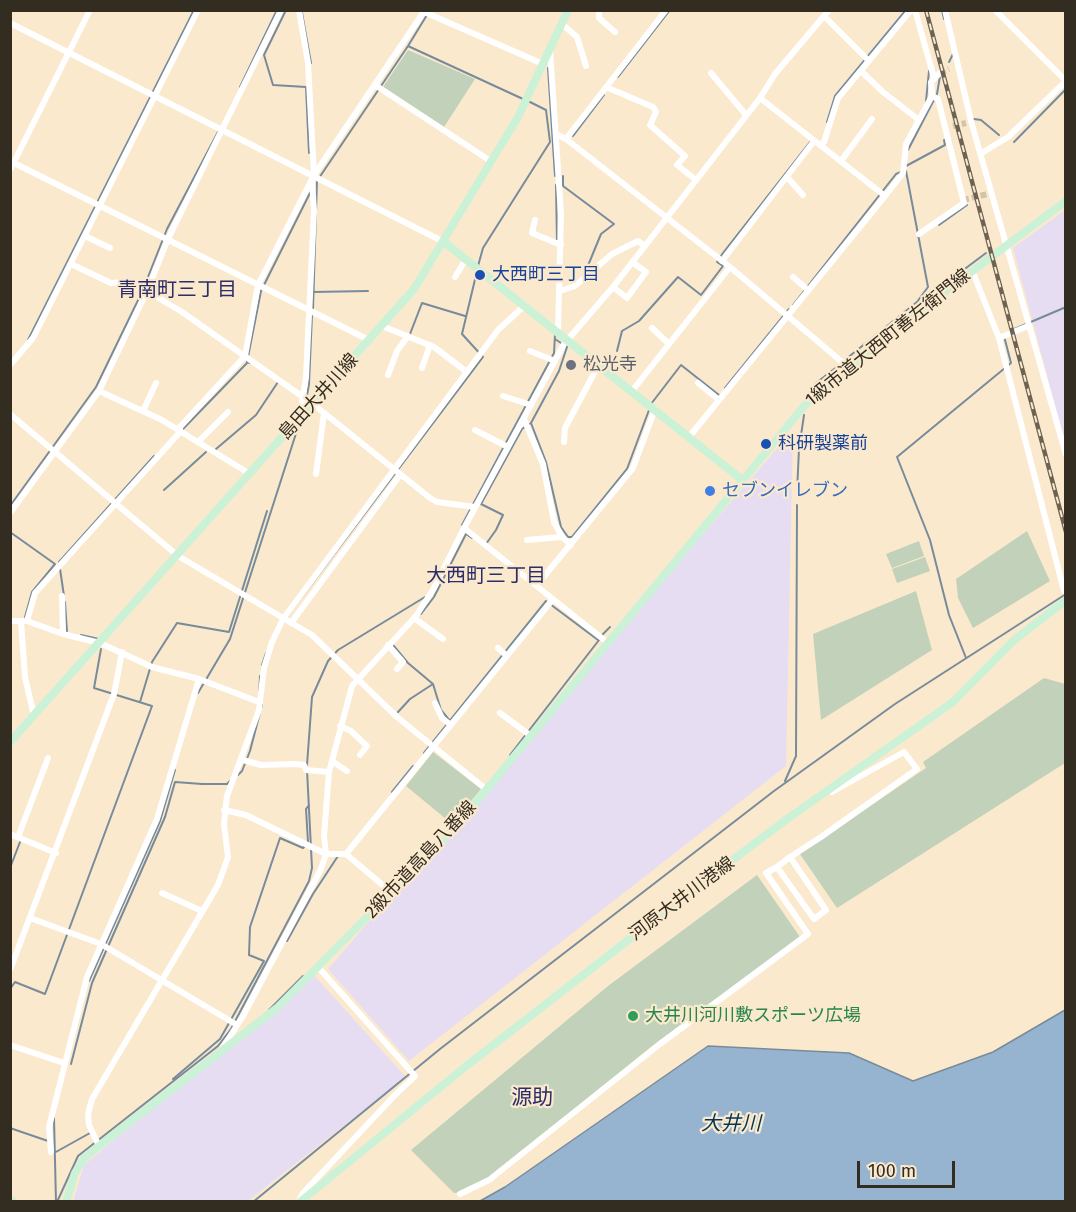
<!DOCTYPE html>
<meta charset="utf-8">
<style>
body{margin:0}
#map{position:relative;width:1076px;height:1212px;overflow:hidden;background:#fbe9cd;font-family:"Fira Sans",sans-serif}
canvas{display:block}
.frame{position:absolute;inset:0;border:12px solid #322c21;pointer-events:none}
.scale{position:absolute;left:857px;top:1161px;width:98px;height:27px;box-sizing:border-box;border:3px solid #322c21;border-top:0;padding-left:8px;font-size:18px;line-height:21px;white-space:nowrap;color:#322c21;-webkit-text-stroke:4px #fbe9cd;paint-order:stroke}
</style>
<div id="map">
<canvas width="1076" height="1212"></canvas>
<div class="frame"></div>
<div class="scale">100 m</div>
</div>
<script>
const c = document.querySelector('canvas').getContext('2d');
c.lineJoin = 'round';
function fill(path, color) { c.fillStyle = color; c.fill(path, 'evenodd'); }
const toPath = rows => new Path2D(rows.map(r => 'M' + r).join(''));
function stroke(path, color, width, dash) { c.strokeStyle = color; c.lineWidth = width; c.lineCap = dash ? 'butt' : 'round'; c.setLineDash(dash || []); c.stroke(path); }
function label(font, color, halo, rows, align = 'center') {
  c.font = font + ' "Fira Sans","Noto Sans JP",sans-serif'; c.lineWidth = 4.5; c.setLineDash([]); c.textBaseline = 'middle'; c.strokeStyle = halo; c.fillStyle = color; for (const [text, x, y, turn = 0] of rows) {
    c.save(); c.translate(x, y); c.rotate((+turn || 0) * Math.PI / 180); c.textAlign = isNaN(turn) ? turn : align; if (halo) c.strokeText(text, 0, 0); c.fillText(text, 0, 0); c.restore();
  }
}
const industrial = toPath([
 [1065,210,1065,442,1013,248],
 [793,430,786,766,409,1061,328,969],
 [312,973,406,1077,248,1201,73,1202,84,1165]
]);
const green = toPath([
 [408,50,475,79,444,127,383,87],
 [1027,531,1050,581,973,628,958,598,956,579],
 [919,541,924,556,892,568,886,554],
 [925,557,930,571,897,583,892,569],
 [916,591,932,650,821,720,813,634],
 [1044,678,1065,684,1065,763,837,908,800,854,926,768,923,762],
 [433,752,481,789,452,824,406,786],
 [757,875,800,937,652,1046,473,1191,454,1193,411,1150,608,986]
]);
const water = toPath([
 [1065,1010,1065,1201,480,1201,505,1187,708,1046,849,1053,913,1081,993,1052,1065,1010]
]);
const stream = toPath([
 [286,10,264,55,273,85,306,87,309,153],
 [430,10,408,46,523,99],
 [942,10,944,19],
 [302,13,311,63],
 [949,62,953,54],
 [548,68,555,176],
 [618,77,670,10],
 [240,87,277,10],
 [926,101,929,71],
 [974,119,981,120,999,135],
 [827,122,835,96,906,10],
 [573,136,604,95],
 [1014,142,1066,89],
 [908,150,937,94,940,76],
 [906,166,945,145,944,140],
 [563,176,563,186,614,224,601,234,587,268],
 [319,178,408,46],
 [556,185,557,242],
 [939,225,967,205],
 [478,266,483,248,550,142,546,110,528,101],
 [313,292,368,291],
 [934,292,986,253],
 [793,305,896,174,901,172],
 [313,309,317,180],
 [1012,330,1066,307],
 [410,334,422,303,465,316],
 [28,340,194,10],
 [617,351,622,331,639,321,678,277,701,295,723,266,717,262,723,253,810,142],
 [846,359,917,302,928,287,906,171],
 [250,363,247,362,261,291,310,193],
 [725,388,789,309],
 [808,394,816,383,838,366],
 [651,404,681,365,719,395],
 [305,407,309,384,312,315],
 [531,423,546,462,561,527,568,537,572,537,627,469,649,410],
 [182,430,247,363],
 [216,449,256,415,278,382],
 [164,490,206,452],
 [797,492,799,449,804,415],
 [10,506,96,387,142,292,167,229,219,130],
 [462,525,554,353,555,335],
 [10,526,11,514],
 [10,532,55,564,32,592,25,617],
 [486,544,496,530,503,515,481,504,522,429,531,423,559,371,567,347,555,339],
 [64,596,59,562,154,456],
 [65,602,67,632],
 [421,614,434,597,466,534,472,538],
 [286,618,483,357,462,334,477,271],
 [81,635,99,639],
 [602,635,610,627],
 [393,645,408,663,433,684],
 [966,658,949,615,930,540,897,457,1011,363,1004,336],
 [262,665,266,653],
 [198,693,230,639,300,421],
 [259,697,260,676],
 [140,702,152,662,177,623,229,632,267,511],
 [398,712,410,699,433,684,441,710,450,721],
 [424,753,546,601,598,640],
 [510,755,599,640],
 [307,765,312,697,328,661,338,650,425,597],
 [238,775,242,771,250,751,262,705],
 [785,781,796,756,797,505],
 [392,792,413,766],
 [10,868,20,842],
 [287,941,313,894,338,856],
 [89,981,160,821,175,770],
 [10,989,15,982,45,994,152,706,94,688,101,649],
 [269,1010,303,976],
 [71,1064,92,983,165,817,175,782,202,784,227,784,231,780],
 [173,1079,220,1039,264,961,249,955,250,927,280,838,303,848,308,842,306,809,309,805],
 [54,1118,56,1202],
 [10,1128,48,1141],
 [54,1153,90,1133],
 [57,1202,78,1156,218,1046,231,1029,309,881,312,868,307,770],
 [253,1202,440,1049,774,791,895,704,1066,594]
]);
const streetTunnel = toPath([
 [940,73,949,69],
 [953,126,966,123],
 [963,200,992,193]
]);
const street = toPath([
 [299,10,308,63,314,175],
 [599,10,599,18,615,32],
 [915,10,934,78],
 [945,10,971,121,1066,455],
 [995,10,1066,81],
 [422,11,543,64],
 [824,16,869,61],
 [10,23,444,242],
 [562,24,577,37,586,66],
 [550,50,561,214,558,332],
 [861,71,883,92,919,120],
 [711,73,746,115],
 [375,85,492,162],
 [606,87,653,107,656,112,650,125,685,156,677,165,696,180],
 [556,134,566,139,730,267,848,367],
 [566,139,666,10],
 [820,145,824,142,838,98,911,10],
 [980,154,1008,137,1066,81],
 [10,161,369,340],
 [841,161,872,119],
 [10,170,90,10],
 [787,177,803,195],
 [885,196,903,173,906,144,932,96,931,82,940,73],
 [535,220,532,233,561,245],
 [919,234,964,203,938,99,932,96],
 [85,236,110,248],
 [722,261,814,141],
 [71,264,111,283,124,282,147,291,182,312,313,404,430,498,437,502,475,507],
 [972,270,999,338,1064,591],
 [455,277,466,259],
 [793,277,808,290],
 [613,287,627,298,646,272,632,262],
 [560,291,575,286,612,254,638,241,645,246],
 [382,326,434,347,467,372],
 [652,328,669,344],
 [999,338,1028,326],
 [530,351,555,361],
 [10,365,33,338,198,10],
 [422,368,430,345],
 [388,375,397,351,408,336],
 [698,383,719,400],
 [99,391,162,420,250,474],
 [632,391,730,267],
 [503,396,531,405],
 [143,411,156,383],
 [10,414,178,556,312,635,397,717,487,790],
 [300,415,306,377,314,211,312,180],
 [524,419,543,464,554,522,562,537,571,545],
 [475,430,508,447],
 [689,437,885,196,760,98],
 [198,442,228,412],
 [564,442,565,428,599,364],
 [316,474,324,413],
 [10,513,99,391,147,291,168,239,281,10],
 [464,528,608,643],
 [527,540,562,537],
 [537,585,633,468,655,409],
 [62,596,63,634],
 [414,618,443,639],
 [10,621,27,621,63,634,100,643,152,667,199,679,259,702],
 [21,621,25,677,34,716],
 [27,621,35,593,180,432,180,427,245,356,258,285,314,175,425,10],
 [291,623,400,475],
 [388,645,403,662,397,669],
 [498,648,507,656],
 [435,703,442,718,451,725],
 [500,713,531,736],
 [340,726,351,731,367,746,360,755],
 [243,760,261,765,295,764,304,765,306,770,329,772],
 [332,761,347,771],
 [224,810,246,815,326,854,346,854,392,893],
 [10,834,56,853],
 [18,837,48,758],
 [346,854,553,599],
 [790,857,826,910,814,919,777,867,790,857,821,837,917,769,904,752,832,792,828,790],
 [162,893,202,911],
 [30,918,101,944,237,1025],
 [10,970,114,694,122,652],
 [10,1045,64,1063],
 [222,1049,243,1016,321,869,326,854,324,836,329,772,352,686,416,616,434,588,464,528,564,344,613,287,760,98,775,74,829,10],
 [99,1146,89,1125,88,1114,92,1099,218,885,228,857,224,824,227,796,259,710,264,668,272,642,283,619,498,330,525,305],
 [51,1152,49,1127,87,977,157,819,199,679],
 [460,1194,489,1180,660,1044,808,934,766,873,777,867],
 [299,1201,303,1193,395,1095,415,1076,318,967]
]);
const secondary = toPath([
 [444,242,741,479],
 [10,742,414,289,518,117,568,10],
 [10,1200,14,1202],
 [66,1202,75,1173,85,1157,277,1008,453,830,805,405,903,323,1066,201],
 [300,1202,465,1067,690,892,787,819,953,702,1013,641,1066,600]
]);
const rail = toPath([
 [926,10,1066,532]
]);
const markers = [
 [480,275,6,"#1a4fb4"],
 [571,365,6,"#6b7280"],
 [766,444,6,"#1a4fb4"],
 [710,491,6,"#3f7fe0"],
 [633,1016,6,"#2e9e5b"]
];
const transitNames = [
 ["大西町三丁目",492,275],
 ["科研製薬前",778,444]
];
const streetNames = [
 ["1級市道大西町善左衛門線",888,338,-39],
 ["島田大井川線",319,397,-48],
 ["2級市道高島八番線",421,860,-47],
 ["河原大井川港線",682,899,-37]
];
const worshipNames = [
 ["松光寺",583,365]
];
const shopNames = [
 ["セブンイレブン",722,491]
];
const leisureNames = [
 ["大井川河川敷スポーツ広場",645,1016]
];
const neighbourhoodNames = [
 ["青南町三丁目",177,290],
 ["大西町三丁目",486,576]
];
const waterNames = [
 ["大井川",731,1124]
];
const quarterNames = [
 ["源助",532,1098]
];
fill(industrial, '#e6ddf2');
fill(green, '#c1d1ba');
fill(water, '#96b4cf');
stroke(water, '#788b9b', 1.5);
stroke(stream, '#788b9b', 2);
stroke(streetTunnel, '#d3c3ab', 6, [6, 3]);
stroke(street, '#fff', 6);
stroke(secondary, '#cbf2d6', 8);
stroke(rail, '#6d6353', 4.5);
stroke(rail, '#fbe9cd', 2, [7]);
for (const [x, y, r, color] of markers) { const dot = new Path2D(); dot.arc(x, y, r, 0, 2 * Math.PI); c.fillStyle = color; c.fill(dot); stroke(dot, '#fbe9cd', 2); }
label('18px', '#164399', '#fbe9cd', transitNames, 'left');
label('18px', '#322c21', '#fbe9cd', streetNames);
label('18px', '#5b616d', '#fbe9cd', worshipNames, 'left');
label('18px', '#366cbe', '#fbe9cd', shopNames, 'left');
label('18px', '#27864d', '#fbe9cd', leisureNames, 'left');
label('20px', '#2a2d67', '#fbe9cd', neighbourhoodNames);
label('italic 20px', '#003558', '#fbe9cd', waterNames);
label('21px', '#2a2d67', '#fbe9cd', quarterNames);
</script>
